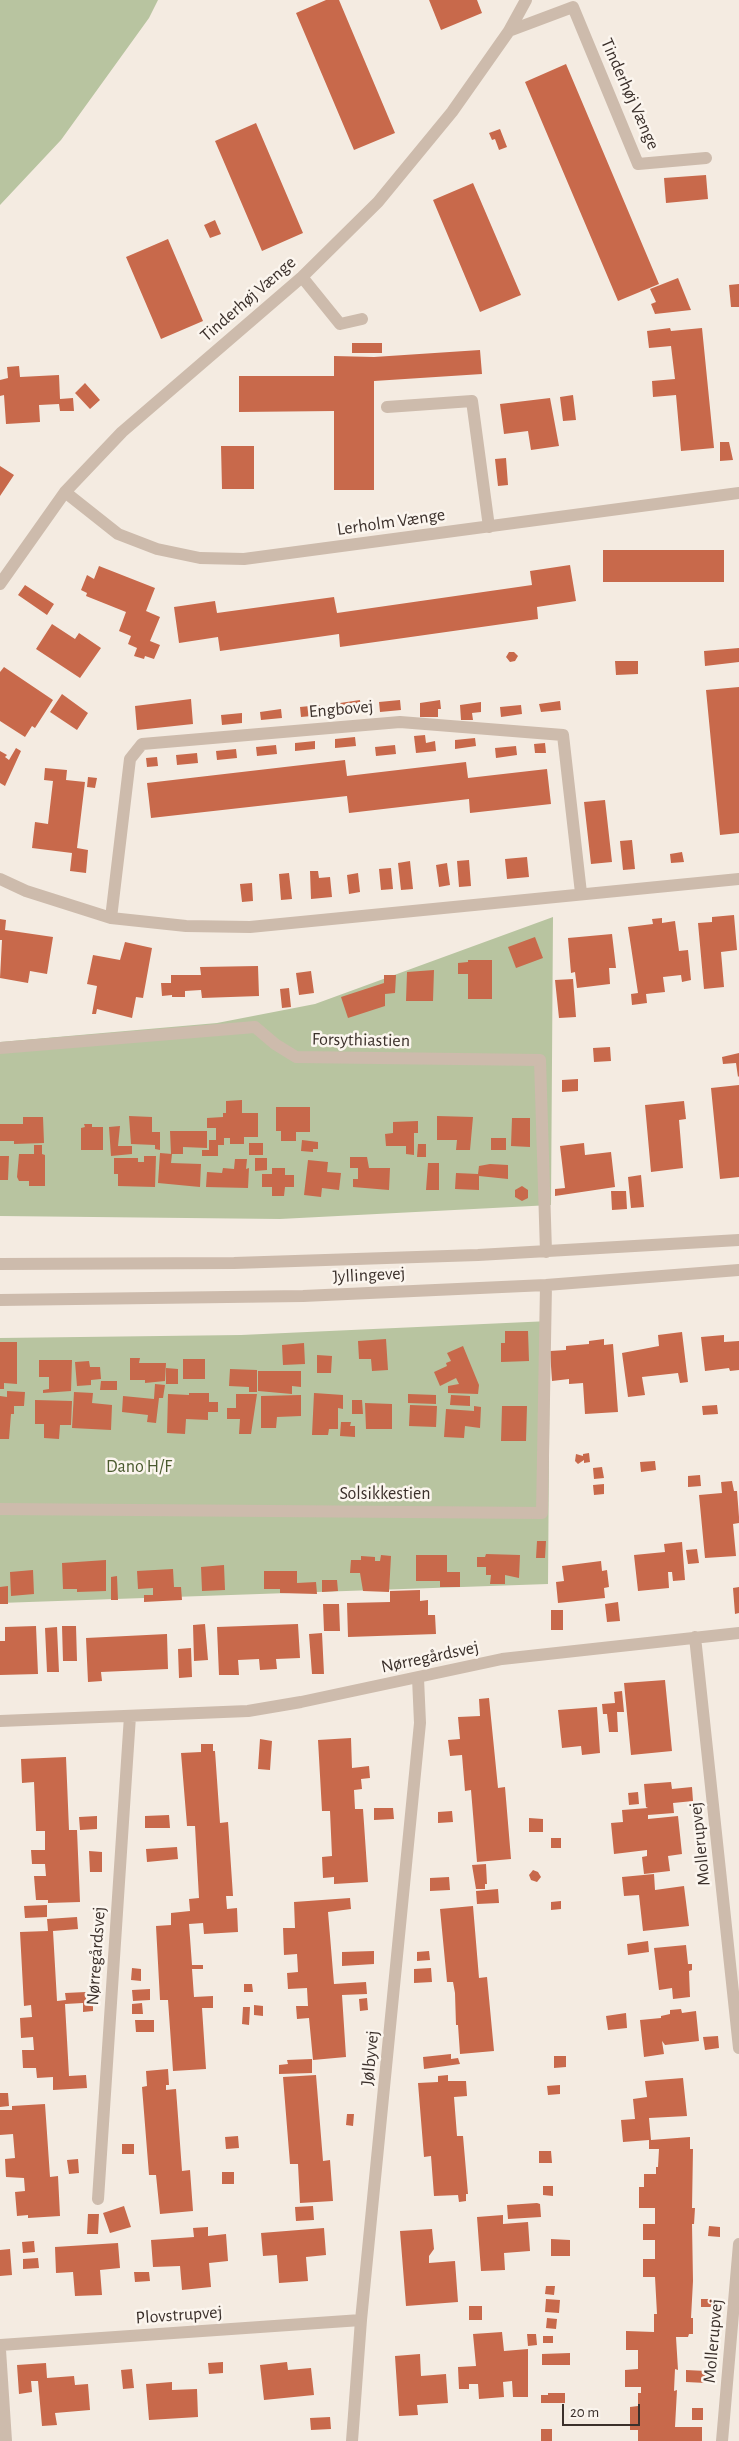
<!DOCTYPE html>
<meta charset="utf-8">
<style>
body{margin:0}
#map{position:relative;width:739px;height:2441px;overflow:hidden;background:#f4ebe1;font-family:"Alegreya Sans",sans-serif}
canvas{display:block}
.scale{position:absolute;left:562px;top:2404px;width:78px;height:22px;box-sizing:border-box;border:2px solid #3b302b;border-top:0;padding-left:6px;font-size:15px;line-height:18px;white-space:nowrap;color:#3b302b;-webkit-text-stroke:4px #fbf5ee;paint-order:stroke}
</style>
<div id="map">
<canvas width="739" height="2441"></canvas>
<div class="scale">20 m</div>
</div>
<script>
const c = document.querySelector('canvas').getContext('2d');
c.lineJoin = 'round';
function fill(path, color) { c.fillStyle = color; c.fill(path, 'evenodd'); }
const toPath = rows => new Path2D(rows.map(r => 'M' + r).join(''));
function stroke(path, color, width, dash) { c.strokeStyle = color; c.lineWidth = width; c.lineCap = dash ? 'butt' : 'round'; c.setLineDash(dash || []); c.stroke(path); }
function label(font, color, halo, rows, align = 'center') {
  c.font = font + ' "Alegreya Sans",sans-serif'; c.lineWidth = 5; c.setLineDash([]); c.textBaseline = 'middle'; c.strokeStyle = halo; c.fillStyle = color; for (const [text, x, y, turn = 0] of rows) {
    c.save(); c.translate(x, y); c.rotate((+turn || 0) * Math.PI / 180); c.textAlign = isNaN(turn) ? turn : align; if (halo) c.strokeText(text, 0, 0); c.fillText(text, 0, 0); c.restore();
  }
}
const green = toPath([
 [0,0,158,0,149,18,61,140,0,205],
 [553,917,551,1205,280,1219,0,1216,0,1042,217,1023,315,1004],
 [550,1321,548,1584,0,1603,0,1338,241,1335]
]);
const building = toPath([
 [326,0,339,0,395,133,354,150,296,13],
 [429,0,477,0,482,13,441,30],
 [566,64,659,284,618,301,525,82],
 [256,123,303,233,262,251,215,141],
 [500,129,507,147,499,150,495,139,492,140,489,133],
 [706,175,708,199,666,203,664,178],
 [473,183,521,295,480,312,433,200],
 [215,220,221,234,210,238,204,225],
 [168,239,203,321,161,339,126,257],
 [678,278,691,310,655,314,651,304,656,302,650,289],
 [739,284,739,307,731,307,729,285],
 [670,328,671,331,702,328,714,448,681,451,676,395,653,397,652,381,675,379,671,346,649,348,647,331],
 [352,343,382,343,382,353,352,353],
 [480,350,482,374,374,381,374,490,334,490,334,411,239,412,239,376,334,376,334,356,374,357],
 [19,366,20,377,59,375,60,399,73,398,74,411,60,411,59,404,39,405,40,422,6,424,4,395,0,396,0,380,8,378,7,367],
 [85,383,100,400,90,409,75,393],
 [573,395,576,420,563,421,560,397],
 [550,398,559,446,531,450,528,431,504,434,500,404],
 [720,442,729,442,733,460,720,461],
 [221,446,254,446,254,489,222,489],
 [506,458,508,485,498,486,495,459],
 [0,466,14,475,0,496],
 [603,550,724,550,724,582,603,582],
 [570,565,576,601,537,607,538,619,340,647,339,634,220,651,218,637,179,643,174,607,215,601,217,613,334,597,337,613,532,585,530,571],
 [99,566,155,588,146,611,160,617,150,641,160,645,154,659,145,656,144,659,134,656,137,648,128,644,131,636,119,631,126,612,86,596,87,593,81,590,87,575,94,579],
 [25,585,54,604,47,615,18,595],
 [52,624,75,639,79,633,101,648,80,678,36,649],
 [739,648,739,662,705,666,704,651],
 [509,652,514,652,518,656,515,661,510,662,506,657],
 [615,661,638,661,638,674,616,675],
 [4,667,53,700,35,728,32,726,25,737,0,721,0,672],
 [739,687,739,833,720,835,706,690],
 [62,694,88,713,77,730,50,712],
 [191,699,193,724,137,730,135,706],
 [360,700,361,709,341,712,340,703],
 [400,700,401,710,380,712,379,702],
 [440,700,441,709,438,709,438,717,420,717,420,703],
 [560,701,561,710,541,712,539,704],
 [481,702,481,712,472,713,473,720,461,720,460,705],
 [320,705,322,715,301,717,300,707],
 [521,705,522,714,501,717,500,707],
 [281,709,282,718,261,720,260,712],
 [242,713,242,723,222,725,221,715],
 [425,735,426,743,435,741,436,751,416,753,414,736],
 [355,737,356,746,335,748,335,739],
 [475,738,476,746,455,749,455,740],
 [315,741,315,749,295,751,295,743],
 [545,743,546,753,535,753,534,744],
 [276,745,277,754,257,756,256,747],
 [395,745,396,754,376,756,375,747],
 [516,746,517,755,496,758,495,748],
 [16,748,21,751,5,786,0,783,0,751,7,755,5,757,9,760],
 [236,749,237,758,217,760,216,751],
 [197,753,198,763,177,765,176,755],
 [157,757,158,766,147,767,146,758],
 [345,760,347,776,466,762,468,778,547,769,551,804,470,813,469,799,349,813,347,796,151,818,147,783],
 [45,768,67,770,66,780,85,782,77,848,88,850,86,873,70,871,72,853,32,848,35,822,48,824,53,781,44,780],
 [88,777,97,778,95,788,87,787],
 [605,800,612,862,591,864,584,802],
 [632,840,635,869,623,870,620,841],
 [682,852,684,862,671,863,670,854],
 [527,857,529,877,507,879,505,859],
 [469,860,471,886,459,887,457,861],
 [410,861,413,889,401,890,398,863],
 [447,863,450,885,439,887,436,865],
 [391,868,393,889,381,890,379,869],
 [310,871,318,871,319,878,330,877,332,897,311,899],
 [289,873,292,899,281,900,279,874],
 [358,873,360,892,349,894,347,875],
 [252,883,253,901,242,902,240,884],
 [734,915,737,950,721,952,724,987,704,989,698,923,712,922,712,917],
 [662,918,662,923,675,921,679,951,688,950,691,980,682,982,681,975,663,977,665,992,646,994,647,1003,632,1005,631,994,638,993,628,927,653,924,652,919],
 [0,919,6,920,5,930,53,937,47,974,30,971,28,983,0,978,2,940,0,940],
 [612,934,616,968,609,968,610,984,577,988,575,972,571,973,568,938],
 [535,937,543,958,516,968,508,947],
 [125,942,152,948,143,998,136,997,132,1018,97,1009,96,1014,92,1014,97,986,87,984,93,955,120,960],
 [468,960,492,960,492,999,468,999,468,974,458,974,458,963,468,962],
 [258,966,259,996,202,998,201,990,185,991,185,997,172,997,172,995,162,996,161,983,171,983,171,975,201,975,200,967],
 [434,970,433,1001,406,1001,407,972],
 [311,971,314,993,299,995,296,973],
 [384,975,396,975,395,993,385,994,385,1006,348,1018,341,997,384,983],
 [573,979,576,1017,559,1018,555,980],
 [289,988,291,1007,282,1008,280,989],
 [610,1047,611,1061,594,1062,593,1048],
 [739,1053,739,1076,738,1077,736,1063,723,1064,722,1057],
 [578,1079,578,1091,562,1092,562,1080],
 [739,1085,739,1177,720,1179,711,1088],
 [242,1100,242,1113,258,1113,258,1137,244,1137,244,1144,230,1144,230,1138,224,1138,224,1145,218,1145,218,1156,202,1156,202,1150,209,1150,209,1140,216,1140,216,1128,207,1128,207,1118,223,1117,223,1113,226,1113,226,1101],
 [684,1101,686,1119,679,1120,683,1168,651,1172,645,1105],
 [276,1107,310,1107,310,1132,296,1132,296,1141,281,1141,281,1131,276,1131],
 [129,1116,152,1117,152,1132,160,1132,160,1150,155,1149,155,1145,131,1144],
 [437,1116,473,1117,470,1150,456,1150,457,1140,437,1140],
 [23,1117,43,1117,44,1143,14,1144,14,1141,0,1141,0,1124,23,1124],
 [512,1118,530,1118,530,1147,511,1146],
 [418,1121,418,1133,414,1133,414,1155,406,1154,406,1146,386,1146,385,1134,393,1133,393,1122],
 [84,1124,92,1124,92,1127,103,1127,103,1150,81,1150,81,1128,85,1127],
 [120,1126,118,1146,132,1146,132,1154,111,1156,109,1127],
 [170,1131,207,1131,207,1148,183,1147,183,1154,171,1154],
 [491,1138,506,1138,506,1150,491,1150],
 [302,1140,318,1142,318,1149,313,1149,313,1152,301,1151],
 [249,1143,263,1143,263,1155,249,1155],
 [584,1143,585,1155,611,1152,615,1187,555,1196,555,1189,565,1188,560,1146],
 [418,1144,426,1144,426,1157,417,1157],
 [34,1145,42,1145,42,1154,45,1155,45,1186,29,1186,29,1181,19,1181,17,1177,19,1154,34,1154],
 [160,1153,172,1154,171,1163,201,1164,200,1187,158,1183],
 [0,1156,9,1156,8,1180,0,1180],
 [144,1156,156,1156,155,1187,118,1186,118,1174,114,1174,114,1158,138,1158,138,1162,144,1162],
 [350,1157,367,1157,369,1168,390,1168,389,1190,353,1187,353,1179,358,1179,358,1168,350,1168],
 [255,1158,267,1158,267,1170,255,1171],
 [235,1159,247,1159,246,1169,249,1168,248,1188,206,1187,207,1172,222,1173,223,1168,234,1169],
 [308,1160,328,1162,327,1172,341,1173,339,1190,322,1188,321,1197,304,1195],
 [428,1163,439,1163,439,1190,426,1190],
 [490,1164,508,1165,508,1179,479,1176,479,1190,455,1189,456,1173,478,1174,479,1166],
 [272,1168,285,1168,285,1175,294,1175,294,1187,285,1187,284,1196,272,1196,272,1187,262,1187,262,1174,272,1174],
 [641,1175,644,1207,631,1208,628,1177],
 [522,1186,528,1190,528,1198,522,1201,515,1197,515,1190],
 [611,1191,626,1191,627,1209,612,1210],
 [505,1331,528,1331,529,1361,501,1362,501,1343,505,1343],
 [682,1332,688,1382,680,1383,678,1373,642,1377,645,1395,628,1397,622,1353,659,1346,658,1335],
 [724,1335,724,1342,739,1341,739,1370,730,1371,729,1368,705,1371,701,1337],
 [386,1339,388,1370,372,1371,371,1359,359,1359,358,1341],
 [604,1339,604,1345,613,1344,618,1412,585,1414,583,1383,569,1384,569,1379,552,1381,550,1351,566,1350,566,1346,589,1344,589,1341],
 [0,1342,17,1342,17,1384,4,1383,4,1389,0,1389],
 [304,1343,305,1364,283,1365,282,1345],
 [463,1346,479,1385,478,1394,448,1393,448,1386,459,1384,456,1378,440,1386,434,1372,447,1366,446,1363,451,1361,447,1353],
 [317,1355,332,1356,331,1373,317,1373],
 [130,1358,140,1358,139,1363,166,1363,165,1381,145,1383,145,1380,130,1380],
 [183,1359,205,1359,205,1379,183,1379],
 [39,1360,72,1360,71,1391,43,1393,43,1390,49,1389,49,1377,39,1377],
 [89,1361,90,1367,100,1367,101,1379,91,1380,91,1385,77,1386,75,1362],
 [166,1368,178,1369,178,1384,166,1384],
 [230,1369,257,1370,257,1392,249,1392,249,1387,229,1386],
 [258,1371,301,1371,301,1387,292,1386,292,1394,258,1391],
 [101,1381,117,1381,117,1390,100,1390],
 [155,1384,165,1385,163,1398,159,1398,156,1423,147,1422,148,1415,122,1412,123,1396,154,1399],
 [7,1391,25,1392,24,1406,14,1406,14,1414,11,1414,9,1439,0,1439,0,1396,7,1397],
 [74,1392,93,1393,92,1403,112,1405,111,1430,72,1428],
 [189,1393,209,1393,209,1402,218,1402,218,1412,208,1412,208,1420,186,1419,185,1434,167,1433,168,1394,189,1395],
 [314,1393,343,1395,343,1409,338,1408,338,1429,329,1429,328,1435,312,1435],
 [236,1394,257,1394,251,1434,239,1434,240,1419,227,1419,227,1408,236,1408],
 [408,1394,436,1395,436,1404,408,1403],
 [301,1395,301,1416,277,1417,276,1428,261,1428,261,1396],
 [451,1395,470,1396,470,1406,450,1405],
 [35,1400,72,1401,71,1425,60,1425,59,1439,44,1438,44,1424,35,1424],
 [352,1400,362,1400,363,1414,352,1414],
 [365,1403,392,1404,392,1429,366,1429],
 [410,1405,437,1406,436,1427,409,1426],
 [717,1405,718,1414,703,1415,702,1406],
 [474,1406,481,1407,480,1428,465,1426,464,1438,444,1437,446,1409,474,1411],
 [502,1406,527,1406,526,1441,501,1441],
 [341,1422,351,1422,350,1426,355,1426,355,1437,340,1436],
 [589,1453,590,1462,584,1463,584,1460,578,1464,575,1461,576,1454,583,1456,583,1454],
 [655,1461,656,1470,641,1472,640,1462],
 [602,1467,604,1478,594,1479,593,1468],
 [700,1475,701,1486,688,1487,688,1476],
 [732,1481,734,1491,737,1491,739,1517,739,1523,733,1524,736,1556,705,1558,699,1495,722,1493,721,1482],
 [604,1484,604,1494,594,1495,593,1485],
 [537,1541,546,1541,545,1558,536,1558],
 [682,1542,685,1580,673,1581,672,1572,668,1572,669,1588,638,1591,634,1555,665,1552,664,1544],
 [697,1549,699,1563,688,1564,686,1550],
 [486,1554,520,1555,519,1578,505,1575,505,1584,490,1584,491,1575,486,1575,486,1567,477,1567,477,1557,485,1557],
 [381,1555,391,1556,389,1592,363,1591,360,1573,350,1573,351,1560,361,1560,361,1556,375,1557,375,1561,380,1561],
 [416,1555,447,1555,447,1572,460,1572,460,1587,440,1587,440,1581,416,1581],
 [106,1560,106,1591,77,1592,77,1589,63,1589,62,1563],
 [601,1561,602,1571,607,1570,609,1587,604,1588,605,1598,558,1603,556,1582,564,1581,562,1566],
 [224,1565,225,1590,202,1591,201,1567],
 [173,1569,174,1587,181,1587,182,1600,144,1602,144,1595,153,1595,153,1588,138,1589,137,1571],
 [33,1570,34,1594,11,1596,10,1572],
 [264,1571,297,1571,297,1583,316,1582,317,1594,280,1593,280,1589,264,1589],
 [117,1576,118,1600,111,1600,111,1577],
 [322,1580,337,1580,338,1591,322,1592],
 [8,1586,8,1604,0,1604,0,1587],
 [739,1587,739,1613,735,1614,733,1588],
 [420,1590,420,1601,428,1600,428,1615,435,1615,436,1634,348,1637,347,1603,390,1602,390,1591],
 [618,1602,620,1621,607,1622,605,1604],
 [323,1604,339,1604,340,1631,324,1631],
 [551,1610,563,1610,563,1630,551,1630],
 [205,1624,208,1660,194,1661,193,1625],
 [298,1624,300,1658,276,1659,277,1669,260,1670,259,1659,238,1660,239,1675,219,1675,217,1627],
 [36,1626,38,1674,0,1675,0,1641,5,1641,5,1627],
 [62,1626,76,1626,77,1661,63,1661],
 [57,1627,59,1672,47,1672,45,1628],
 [322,1633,324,1674,312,1674,309,1634],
 [167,1634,168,1669,101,1672,102,1681,88,1682,86,1638],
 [191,1648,192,1677,179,1678,178,1649],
 [665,1680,672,1751,631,1755,624,1683],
 [622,1691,624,1712,617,1712,618,1732,609,1732,607,1714,603,1714,602,1704,615,1703,614,1692],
 [489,1698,498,1788,505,1787,511,1859,477,1862,471,1790,465,1791,462,1755,450,1756,448,1740,460,1739,458,1717,480,1716,479,1699],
 [597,1707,600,1753,582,1755,581,1746,562,1748,558,1710],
 [351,1738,352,1768,369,1766,370,1778,361,1779,362,1789,354,1790,355,1809,363,1809,368,1882,334,1884,334,1877,323,1878,322,1857,332,1856,330,1811,322,1811,318,1740],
 [260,1739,272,1741,270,1770,258,1769],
 [201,1744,213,1744,213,1751,215,1751,220,1823,228,1822,233,1896,226,1896,227,1909,237,1908,238,1932,204,1934,203,1923,189,1924,192,1965,203,1965,203,1969,192,1969,194,1997,213,1996,213,2008,202,2008,206,2069,173,2071,168,2000,160,2000,156,1926,171,1925,171,1913,190,1911,189,1899,199,1898,195,1826,187,1826,181,1753,201,1752],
 [66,1757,69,1830,77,1830,80,1902,48,1903,48,1900,36,1900,34,1876,46,1876,45,1864,32,1864,31,1850,45,1850,45,1831,36,1831,34,1782,22,1783,21,1759],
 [671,1782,672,1789,692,1787,693,1801,673,1803,674,1813,648,1815,648,1819,678,1816,682,1854,668,1856,670,1871,644,1874,642,1857,647,1856,647,1850,614,1854,611,1823,623,1822,622,1810,648,1808,646,1807,644,1784],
 [638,1792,639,1804,629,1805,628,1793],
 [374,1808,393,1808,394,1819,374,1820],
 [452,1811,453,1822,438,1823,438,1812],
 [169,1815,170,1828,145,1828,145,1816],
 [97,1816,97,1829,80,1830,79,1817],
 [529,1818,543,1819,543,1832,529,1832],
 [551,1838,561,1838,561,1848,551,1848],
 [177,1847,178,1859,147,1862,146,1849],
 [89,1851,102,1852,102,1872,90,1872],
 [486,1864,487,1884,485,1884,485,1889,476,1889,472,1865],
 [533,1870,538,1872,541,1877,537,1882,531,1880,529,1875],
 [654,1874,655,1890,684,1886,689,1926,643,1931,639,1895,624,1896,622,1877],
 [449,1877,450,1890,430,1891,430,1878],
 [498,1889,499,1903,477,1904,476,1891],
 [350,1898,351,1909,328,1912,334,1984,366,1982,367,1994,342,1995,346,2057,313,2060,309,2018,297,2019,296,2006,308,2006,307,1988,288,1989,287,1973,298,1972,297,1954,284,1955,283,1928,295,1928,294,1902],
 [561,1901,561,1909,551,1910,551,1902],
 [47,1905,47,1917,25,1918,24,1906],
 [473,1906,479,1978,487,1977,494,2051,460,2054,458,2025,456,2025,455,1993,453,1982,447,1982,440,1909],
 [77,1917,78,1929,53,1931,57,2001,66,2000,65,1993,86,1992,86,2003,93,2002,93,2011,83,2012,83,2003,65,2004,69,2076,86,2075,87,2088,53,2090,53,2077,37,2078,36,2068,23,2068,22,2050,34,2050,33,2037,21,2038,20,2018,32,2017,31,2005,24,2006,20,1932,48,1931,47,1919],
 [648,1941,649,1952,628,1955,627,1944],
 [686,1945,688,1964,692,1964,692,1970,689,1971,690,1997,673,1999,672,1988,659,1990,654,1948],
 [374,1951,374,1964,342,1966,342,1952],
 [429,1951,430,1960,417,1961,417,1952],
 [132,1968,141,1969,141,1981,131,1980],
 [431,1968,432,1982,414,1983,414,1969],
 [244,1984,252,1984,253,1992,244,1992],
 [150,1989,150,2000,133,2001,132,1990],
 [367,1998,368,2010,360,2011,359,1999],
 [142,2003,143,2014,132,2014,132,2004],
 [254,2005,263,2006,263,2016,254,2015],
 [243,2007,250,2007,249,2025,242,2024],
 [681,2009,682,2013,696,2011,699,2041,665,2045,662,2041,664,2054,644,2057,640,2020,661,2018,661,2016,670,2014,670,2010],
 [626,2013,627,2028,608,2030,606,2016],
 [135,2020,154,2020,154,2032,136,2032],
 [718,2036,719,2048,705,2050,703,2037],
 [451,2054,451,2059,458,2058,460,2064,424,2069,423,2057],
 [554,2056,566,2056,566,2067,554,2068],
 [312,2059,312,2073,279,2074,279,2065,288,2064,287,2060],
 [168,2069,169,2085,166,2085,166,2090,176,2089,182,2171,190,2170,193,2211,160,2214,156,2175,149,2175,142,2087,147,2086,146,2071],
 [316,2075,323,2161,330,2160,333,2201,300,2203,298,2164,290,2164,283,2077],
 [448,2075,448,2081,466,2081,467,2096,454,2097,457,2136,463,2136,468,2194,466,2194,466,2201,459,2202,458,2195,434,2196,431,2156,424,2157,418,2083,438,2082,438,2076],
 [683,2078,687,2116,649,2118,651,2140,690,2137,690,2149,693,2149,692,2208,695,2208,694,2224,692,2224,693,2281,691,2318,693,2318,693,2334,689,2334,688,2337,676,2337,678,2370,675,2369,674,2391,677,2390,675,2427,702,2427,702,2441,638,2441,638,2430,630,2430,630,2407,638,2406,638,2393,641,2393,641,2387,625,2387,625,2370,638,2369,638,2350,626,2350,626,2331,654,2332,654,2314,657,2314,655,2277,643,2277,643,2259,655,2259,655,2240,643,2240,643,2224,655,2224,655,2208,639,2208,639,2187,644,2187,644,2174,656,2174,656,2167,658,2167,659,2149,649,2149,649,2140,623,2142,621,2120,635,2119,633,2099,647,2097,645,2081],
 [560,2085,560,2094,548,2095,547,2086],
 [0,2093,8,2093,9,2106,0,2107],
 [45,2104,50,2177,58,2176,60,2216,28,2218,28,2215,17,2216,15,2192,25,2191,24,2178,6,2177,5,2159,15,2158,13,2134,0,2135,0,2110,12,2110,12,2106],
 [347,2114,354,2114,353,2126,346,2125],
 [238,2136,239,2148,226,2149,225,2137],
 [122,2144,134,2144,134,2154,122,2154],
 [539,2151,551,2151,552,2163,539,2163],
 [78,2159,79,2173,69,2174,67,2160],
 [222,2172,234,2172,234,2184,222,2184],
 [543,2186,553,2186,553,2196,543,2195],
 [537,2203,540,2204,541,2217,508,2219,507,2205],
 [124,2206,131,2227,110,2233,103,2213],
 [313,2206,314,2220,296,2221,295,2207],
 [88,2214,99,2214,98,2234,87,2234],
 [503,2215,503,2224,528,2222,530,2251,504,2253,505,2270,481,2271,477,2217],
 [709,2226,720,2227,720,2237,708,2236],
 [208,2227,208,2236,226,2234,228,2261,209,2263,211,2287,182,2290,180,2266,153,2267,151,2240,194,2237,193,2228],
 [324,2228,326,2255,306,2257,308,2281,279,2283,277,2255,263,2256,261,2233],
 [432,2229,434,2249,429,2256,429,2263,455,2261,458,2302,406,2306,400,2231],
 [551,2239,570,2240,570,2256,551,2256],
 [34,2241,35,2252,23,2253,22,2242],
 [118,2243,120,2268,100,2270,102,2295,75,2296,73,2272,56,2273,55,2247],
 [10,2249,12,2275,0,2276,0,2250],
 [38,2258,39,2268,23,2269,23,2259],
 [134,2272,149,2272,150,2281,135,2282],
 [546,2286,555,2286,554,2295,545,2294],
 [546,2299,560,2300,559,2313,545,2312],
 [701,2299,714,2299,714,2307,701,2307],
 [469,2306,482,2306,482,2320,469,2320],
 [547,2318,557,2319,556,2329,546,2328],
 [502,2332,504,2351,528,2349,528,2397,513,2397,512,2381,503,2382,504,2397,479,2399,478,2384,469,2384,469,2389,459,2389,458,2367,476,2366,473,2334],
 [527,2334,536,2334,537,2345,528,2346],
 [543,2336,553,2336,553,2343,543,2343],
 [570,2353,570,2365,542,2365,542,2354],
 [420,2354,421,2376,446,2374,448,2403,417,2405,418,2415,399,2416,395,2356],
 [223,2362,223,2373,209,2374,208,2363],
 [287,2362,288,2370,311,2368,314,2395,264,2400,260,2365],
 [46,2363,47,2378,74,2376,75,2385,88,2384,90,2410,55,2413,57,2425,42,2426,38,2381,31,2381,32,2392,19,2394,17,2365],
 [132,2369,134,2388,123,2389,121,2370],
 [686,2370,706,2371,706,2383,686,2382],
 [172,2382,172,2390,197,2389,198,2417,149,2420,146,2384],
 [548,2393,565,2393,565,2403,541,2403,541,2395,548,2395],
 [692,2408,703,2408,703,2420,692,2420],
 [330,2417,331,2429,311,2430,310,2418],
 [541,2429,552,2429,552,2441,541,2441]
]);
const minor = toPath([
 [509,31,573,7,638,164,706,158],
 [302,277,340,324,362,319],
 [387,407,472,401,489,527],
 [65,492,118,534,157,549,200,558,244,559,739,493],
 [0,584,65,492,122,432,302,277,378,202,452,112,509,31,526,0],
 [0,879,26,891,111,918,186,926,250,927,739,879],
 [111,918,130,759,142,744,400,722,563,735,581,893],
 [0,1048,255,1027,275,1044,296,1057,540,1060,546,1252],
 [0,1264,234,1263,478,1255,739,1240],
 [0,1300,303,1296,546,1285,739,1270],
 [0,1509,542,1513,546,1285],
 [695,1637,739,2048],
 [0,1721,248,1711,301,1702,502,1659,739,1633],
 [98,2199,130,1716],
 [0,2345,361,2320],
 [0,2350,6,2441],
 [352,2441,361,2320,420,1723,418,1678],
 [722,2441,739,2244]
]);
const streetNames = [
 ["Tinderhøj Vænge",630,94,66],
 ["Tinderhøj Vænge",248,299,-41],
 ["Lerholm Vænge",391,522,-8],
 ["Engbovej",341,709,-5],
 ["Forsythiastien",361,1040,1],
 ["Jyllingevej",369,1275,-3],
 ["Solsikkestien",385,1494],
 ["Nørregårdsvej",430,1657,-12],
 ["Mollerupvej",700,1844,-96],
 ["Nørregårdsvej",96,1956,-86],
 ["Jølbyvej",370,2058,-84],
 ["Plovstrupvej",179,2315,-4],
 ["Mollerupvej",713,2341,-85]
];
const parkNames = [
 ["Dano H/F",139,1467]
];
fill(green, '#b8c4a0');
fill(building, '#c8694b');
stroke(minor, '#cdbbac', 12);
label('18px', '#3b302b', '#fbf5ee', streetNames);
label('18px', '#4a5a2e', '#fbf5ee', parkNames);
</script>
